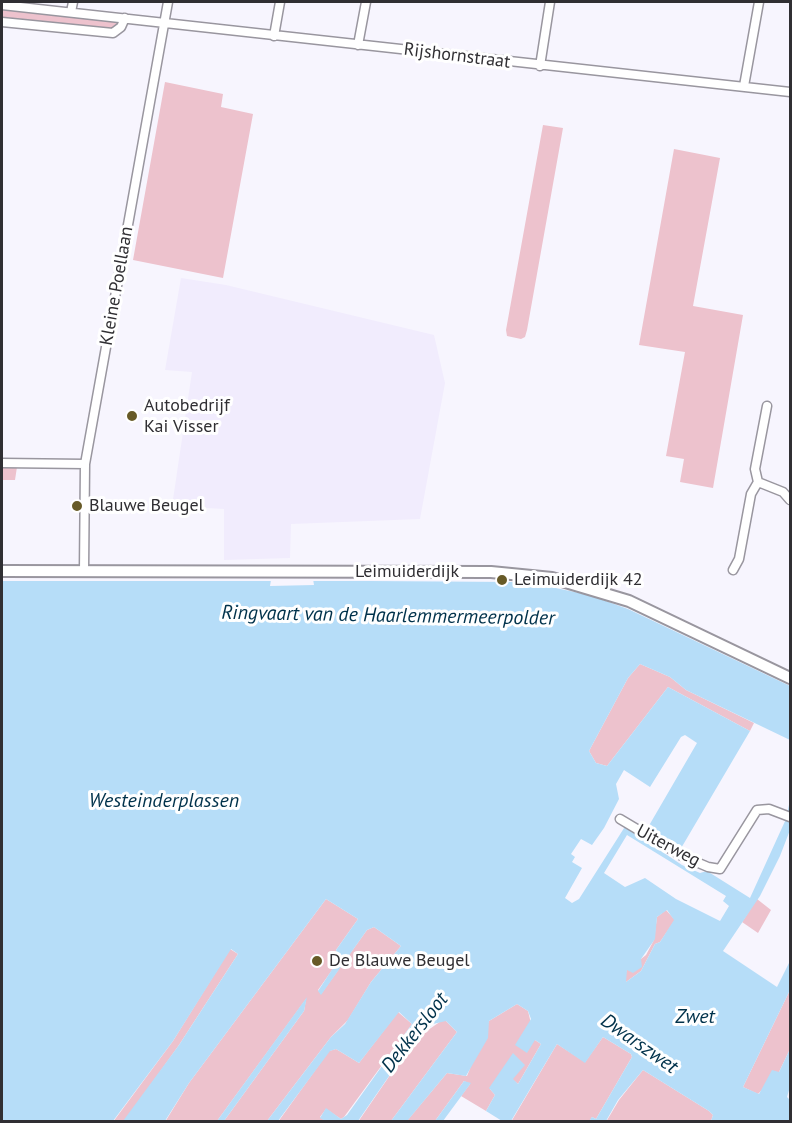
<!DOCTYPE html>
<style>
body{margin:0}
#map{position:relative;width:792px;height:1123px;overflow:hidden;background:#f7f5fe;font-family:"PT Sans",sans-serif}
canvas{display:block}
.frame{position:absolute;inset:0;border:3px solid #302f33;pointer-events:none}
</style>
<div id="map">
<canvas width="792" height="1123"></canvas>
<div class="frame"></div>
</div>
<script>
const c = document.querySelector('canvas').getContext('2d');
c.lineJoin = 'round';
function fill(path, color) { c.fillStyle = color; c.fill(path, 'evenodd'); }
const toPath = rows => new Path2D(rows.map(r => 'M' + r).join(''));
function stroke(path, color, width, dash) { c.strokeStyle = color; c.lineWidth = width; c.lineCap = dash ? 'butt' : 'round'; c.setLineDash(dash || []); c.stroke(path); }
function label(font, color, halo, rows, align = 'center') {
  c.font = font + ' "PT Sans",sans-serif'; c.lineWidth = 6; c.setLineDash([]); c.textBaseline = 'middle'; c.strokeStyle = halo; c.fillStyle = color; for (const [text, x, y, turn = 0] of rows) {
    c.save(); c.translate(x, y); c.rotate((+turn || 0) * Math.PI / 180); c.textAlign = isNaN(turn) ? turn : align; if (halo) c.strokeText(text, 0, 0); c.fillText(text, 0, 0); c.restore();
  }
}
const built = toPath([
 [181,278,226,285,434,335,445,383,420,519,291,524,290,558,224,560,224,509,172,506,192,372,165,370]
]);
const green = toPath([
 [2,9,121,22,118,29,2,17],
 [165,82,223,94,221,107,253,114,223,278,133,260],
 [543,125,563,128,527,330,525,337,521,339,507,336,506,330],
 [674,149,720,158,693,306,743,315,713,488,680,482,684,459,666,456,685,352,639,345],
 [2,467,17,467,15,480,2,480],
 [640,664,670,677,686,690,754,723,750,731,668,687,607,766,596,763,589,751,628,678],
 [326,899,358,919,336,950,340,959,318,990,321,994,367,930,374,927,401,946,371,982,348,1020,331,1037,267,1121,224,1121,304,1011,306,999,217,1121,165,1122,189,1083],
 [757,899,771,910,758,933,742,922],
 [666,910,675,920,660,942,655,944,641,971,626,982,625,975,627,970,646,955,654,940,657,917],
 [230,949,238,954,179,1045,125,1121,113,1122,173,1041],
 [790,990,790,1049,779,1072,758,1094,743,1087],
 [517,1004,528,1011,535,1040,541,1044,518,1084,513,1080,490,1089,495,1095,486,1111,461,1096,470,1084,464,1081,435,1121,406,1122,447,1073,467,1076,489,1021],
 [398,1012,412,1024,344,1117,341,1119,326,1109,320,1117,325,1121,278,1122,329,1051,336,1049,359,1063],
 [441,1021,446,1021,457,1032,391,1121,358,1122,414,1040],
 [603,1037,631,1054,632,1057,596,1119,592,1117,589,1122,511,1122,557,1044,585,1062],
 [643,1070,709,1111,713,1115,711,1121,606,1122,619,1100]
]);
const water = toPath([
 [2,581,370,581,512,582,546,586,589,595,628,609,790,686,790,740,686,690,670,677,640,664,628,678,589,751,596,763,607,766,668,687,750,731,680,850,647,829,697,743,685,735,681,737,650,787,624,770,616,784,619,799,604,828,592,845,581,839,571,854,575,857,572,862,582,868,565,898,572,903,579,899,626,825,666,849,664,853,682,865,700,873,707,871,750,898,786,819,790,800,790,830,780,856,760,896,723,951,777,987,790,961,790,990,743,1087,759,1094,772,1070,779,1072,790,1049,790,1087,787,1097,790,1100,790,1121,711,1121,713,1115,709,1111,643,1070,618,1100,606,1121,589,1121,592,1117,596,1119,632,1057,631,1054,603,1037,585,1063,557,1044,511,1121,502,1121,486,1111,495,1095,489,1088,513,1053,525,1065,513,1079,518,1084,541,1044,535,1040,527,1053,515,1045,531,1019,528,1011,517,1004,489,1021,488,1038,466,1076,447,1073,408,1120,391,1121,457,1032,446,1021,433,1024,414,1040,358,1121,325,1121,320,1118,326,1108,341,1119,347,1115,412,1024,399,1012,359,1063,336,1049,330,1051,278,1121,267,1121,331,1037,345,1024,371,982,401,946,374,927,367,930,321,995,318,991,339,959,336,950,358,919,326,899,189,1083,165,1121,123,1121,179,1045,238,954,231,949,173,1041,113,1121,2,1122],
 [627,835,726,896,723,901,729,906,720,921,676,899,645,878,625,887,604,873],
 [667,910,674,920,660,942,655,944,641,971,626,982,627,970,633,973,642,967,641,959,655,939,657,917],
 [307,997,304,1011,224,1121,217,1121],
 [464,1081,471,1083,443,1121,435,1121]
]);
const pier = toPath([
 [313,579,314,585,270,586,271,580]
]);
const minor = toPath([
 [2,5,790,92],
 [71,12,73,2],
 [2,22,113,33,121,27,125,18],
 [274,36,280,2],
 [358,45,366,2],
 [540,66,550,2],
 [744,86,759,2],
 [2,463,85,464],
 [758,482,783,492,790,500],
 [733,570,739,559,751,494,758,482,755,469,767,406],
 [84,571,85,464,168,2],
 [620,819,682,856,708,867,720,869,757,810,769,809,790,817]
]);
const tertiary = toPath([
 [2,571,491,572,552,578,629,601,790,678]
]);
const markers = [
 [132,416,6,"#675a27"],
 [77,506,6,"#675a27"],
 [502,580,6,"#675a27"],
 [317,961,6,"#675a27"]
];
const streetNames = [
 ["Rijshornstraat",457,56,7],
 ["Kleine Poellaan",117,286,-80],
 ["Leimuiderdijk",407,572],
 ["Uiterweg",668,846,28]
];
const poiNames = [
 ["Autobedrijf",144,406],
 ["Kai Visser",144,427],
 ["Blauwe Beugel",89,506],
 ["Leimuiderdijk 42",514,580],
 ["De Blauwe Beugel",329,961]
];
const waterNames = [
 ["Ringvaart van de Haarlemmermeerpolder",388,616,1],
 ["Westeinderplassen",164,801],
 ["Zwet",695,1017],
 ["Dekkersloot",415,1033,-52],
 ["Dwarszwet",639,1044,35]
];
fill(built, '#f1ecfd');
fill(green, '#edc2cd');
fill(water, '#b6ddf8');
fill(pier, '#f7f5fe');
stroke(minor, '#99969f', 11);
stroke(tertiary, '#99969f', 14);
stroke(minor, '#fff', 8);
stroke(tertiary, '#fff', 10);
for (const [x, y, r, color] of markers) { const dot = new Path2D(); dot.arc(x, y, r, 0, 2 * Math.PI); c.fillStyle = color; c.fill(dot); stroke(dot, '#fff', 2); }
label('18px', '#302f33', '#fff', streetNames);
label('18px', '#302f33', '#fff', poiNames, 'left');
label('italic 20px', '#00324b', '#fff', waterNames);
</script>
